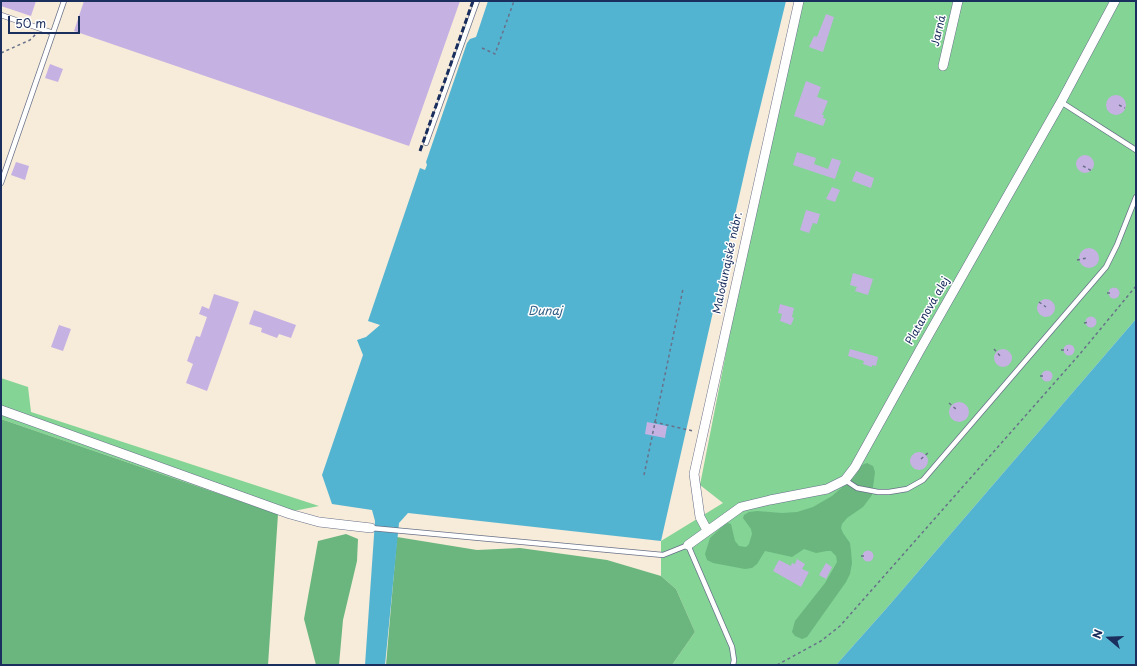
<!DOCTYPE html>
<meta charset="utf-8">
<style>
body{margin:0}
#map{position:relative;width:1137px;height:666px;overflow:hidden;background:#f7ebd9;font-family:"Playpen Sans",sans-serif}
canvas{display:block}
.frame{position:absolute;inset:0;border:2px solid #1b2f5e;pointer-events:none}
.north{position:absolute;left:1089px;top:618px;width:40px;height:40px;-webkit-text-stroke:3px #fff;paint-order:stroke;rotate:289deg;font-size:11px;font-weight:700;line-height:16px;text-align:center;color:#1b2f5e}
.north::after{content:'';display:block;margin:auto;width:14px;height:18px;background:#1b2f5e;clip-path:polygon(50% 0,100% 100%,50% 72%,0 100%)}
.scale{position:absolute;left:8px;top:16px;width:72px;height:18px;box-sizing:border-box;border:2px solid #1b2f5e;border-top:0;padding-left:5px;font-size:12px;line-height:14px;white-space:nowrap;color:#1b2f5e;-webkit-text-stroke:3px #fff;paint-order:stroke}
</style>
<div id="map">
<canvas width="1137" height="666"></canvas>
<div class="frame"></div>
<div class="north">N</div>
<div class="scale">50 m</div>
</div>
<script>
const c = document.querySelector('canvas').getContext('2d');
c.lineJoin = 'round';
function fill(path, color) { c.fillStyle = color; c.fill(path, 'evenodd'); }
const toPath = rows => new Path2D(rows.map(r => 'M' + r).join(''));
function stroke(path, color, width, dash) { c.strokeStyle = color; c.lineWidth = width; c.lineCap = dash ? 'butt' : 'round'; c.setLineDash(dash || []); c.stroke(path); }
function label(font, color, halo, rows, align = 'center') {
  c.font = font + ' "Playpen Sans",sans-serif'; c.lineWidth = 3; c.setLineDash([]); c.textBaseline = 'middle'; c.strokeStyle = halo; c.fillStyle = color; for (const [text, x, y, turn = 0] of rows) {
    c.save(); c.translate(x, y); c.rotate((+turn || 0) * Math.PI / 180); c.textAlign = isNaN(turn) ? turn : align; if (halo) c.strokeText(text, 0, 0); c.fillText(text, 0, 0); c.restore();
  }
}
const green = toPath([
 [803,1,1136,1,1136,319,885,610,836,665,672,665,695,632,676,589,661,576,661,541,723,503,700,485,738,292],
 [1,378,28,387,31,412,319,506,278,514,1,419]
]);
const forest = toPath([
 [1,419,278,514,268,665,1,665],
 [867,463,873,466,875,472,872,495,863,507,847,518,842,524,841,528,843,533,850,543,851,551,852,563,850,574,846,582,807,637,802,639,795,636,792,632,795,621,825,583,837,562,836,556,831,551,827,551,816,553,804,549,792,557,765,551,757,564,752,568,745,569,713,563,707,560,705,554,710,538,725,524,728,523,731,524,735,541,739,546,746,547,749,544,752,534,751,529,743,518,744,515,749,512,757,511,782,513,797,512,813,507,832,496,854,477,862,465],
 [346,534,358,539,357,561,343,620,339,665,316,665,304,619,318,541],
 [397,537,477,550,520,548,607,560,661,576,676,589,695,632,672,665,386,665]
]);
const water = toPath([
 [488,1,786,1,749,153,661,541,408,513,399,523,385,665,365,665,375,521,372,510,332,504,322,475,363,355,357,340,366,337,380,325,368,321,420,168,425,170,427,165,426,162,467,43,470,39,476,37],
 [1136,319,1136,665,836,665,885,610]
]);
const building = toPath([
 [1,1,36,1,31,16,1,6],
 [84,1,460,1,409,146,74,31],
 [826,14,834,17,823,52,809,47,814,36,817,37],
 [50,64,63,69,58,82,45,78],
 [806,81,821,87,817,97,828,101,822,115,824,115,823,118,826,119,823,126,794,116],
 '1106 105a10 10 0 1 1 20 0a10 10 0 1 1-20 0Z',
 [797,152,816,158,814,164,828,169,832,158,841,161,835,179,793,165],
 '1076 164a9 9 0 1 1 18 0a9 9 0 1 1-18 0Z',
 [16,162,29,166,25,180,11,175],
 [856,171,874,178,871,188,852,181],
 [832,187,840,190,835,202,826,199],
 [806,210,820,214,817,224,813,223,809,233,800,230],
 '1079 258a10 10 0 1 1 20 0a10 10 0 1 1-20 0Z',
 [853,273,873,279,868,295,855,291,857,287,850,285],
 '1108.5 293a5.5 5.5 0 1 1 11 0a5.5 5.5 0 1 1-11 0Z',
 [214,294,239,302,207,391,186,383,193,364,187,361,196,336,200,337,207,317,199,314,202,306,209,309],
 '1037 308a9 9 0 1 1 18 0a9 9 0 1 1-18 0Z',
 [780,304,794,308,792,317,794,318,791,325,780,321,782,314,778,313],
 [254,310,296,325,291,338,279,334,277,338,261,332,262,328,249,324],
 '1085.5 322a5.5 5.5 0 1 1 11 0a5.5 5.5 0 1 1-11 0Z',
 [59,325,71,329,63,351,51,347],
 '1063.5 350a5.5 5.5 0 1 1 11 0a5.5 5.5 0 1 1-11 0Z',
 '994 358a9 9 0 1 1 18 0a9 9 0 1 1-18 0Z',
 [850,349,878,357,876,366,872,365,872,367,863,364,864,361,848,356],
 '1041.5 376a5.5 5.5 0 1 1 11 0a5.5 5.5 0 1 1-11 0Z',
 '949 412a10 10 0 1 1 20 0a10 10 0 1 1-20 0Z',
 [647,422,667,426,665,438,645,434],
 '910 461a9 9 0 1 1 18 0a9 9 0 1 1-18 0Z',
 '862.5 556a5.5 5.5 0 1 1 11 0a5.5 5.5 0 1 1-11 0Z',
 [797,559,805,564,802,569,809,572,801,587,773,571,779,560,791,566,792,563,795,564],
 [826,563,832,567,826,579,819,575]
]);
const path = toPath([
 [482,48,495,54,514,1],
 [1,53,30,40,36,34],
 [1119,105,1125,108],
 [1083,166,1092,171],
 [1135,236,1136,236],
 [1077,260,1087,258],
 [1107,293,1113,293],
 [1039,302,1046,307],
 [1084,323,1090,322],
 [994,349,1001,357],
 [1061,350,1068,350],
 [1040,376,1046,376],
 [949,403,957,410],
 [654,422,693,431],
 [921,459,929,452],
 [644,475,683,289],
 [861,556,867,556],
 [777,665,821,641,840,626,1079,355,1136,286]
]);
const lane = toPath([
 [1,15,53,33],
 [1061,102,1136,150],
 [426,143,477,1],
 [1,183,64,1],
 [845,480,857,488,878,492,889,492,907,489,923,480,1106,267,1117,245,1136,197],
 [371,528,663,555,688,545,732,647,734,660,733,665]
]);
const street = toPath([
 [943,66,958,1],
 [1,410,290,514,319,522,371,528],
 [707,530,700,517,694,474,799,1],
 [688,545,741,507,770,500,827,489,845,480,855,467,920,350,1061,102,1115,1]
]);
const rail = toPath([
 [420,151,473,1]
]);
const streetNames = [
 ["Jarná",939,31,-77],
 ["Malodunajské nábr.",728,263,-78],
 ["Platanová alej",928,311,-60]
];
const waterNames = [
 ["Dunaj",545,312]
];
fill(green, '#83d495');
fill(forest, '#6ab67e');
fill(water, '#53b4d1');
fill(building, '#c6b1e3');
stroke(lane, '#687189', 6);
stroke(street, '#687189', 10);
stroke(path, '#687189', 1.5, [3, 3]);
stroke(lane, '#fff', 4.5);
stroke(street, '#fff', 9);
stroke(rail, '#1b2f5e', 3, [6, 3]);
label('11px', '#1b2f5e', '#fff', streetNames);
label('italic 12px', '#2f5e86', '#fff', waterNames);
</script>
